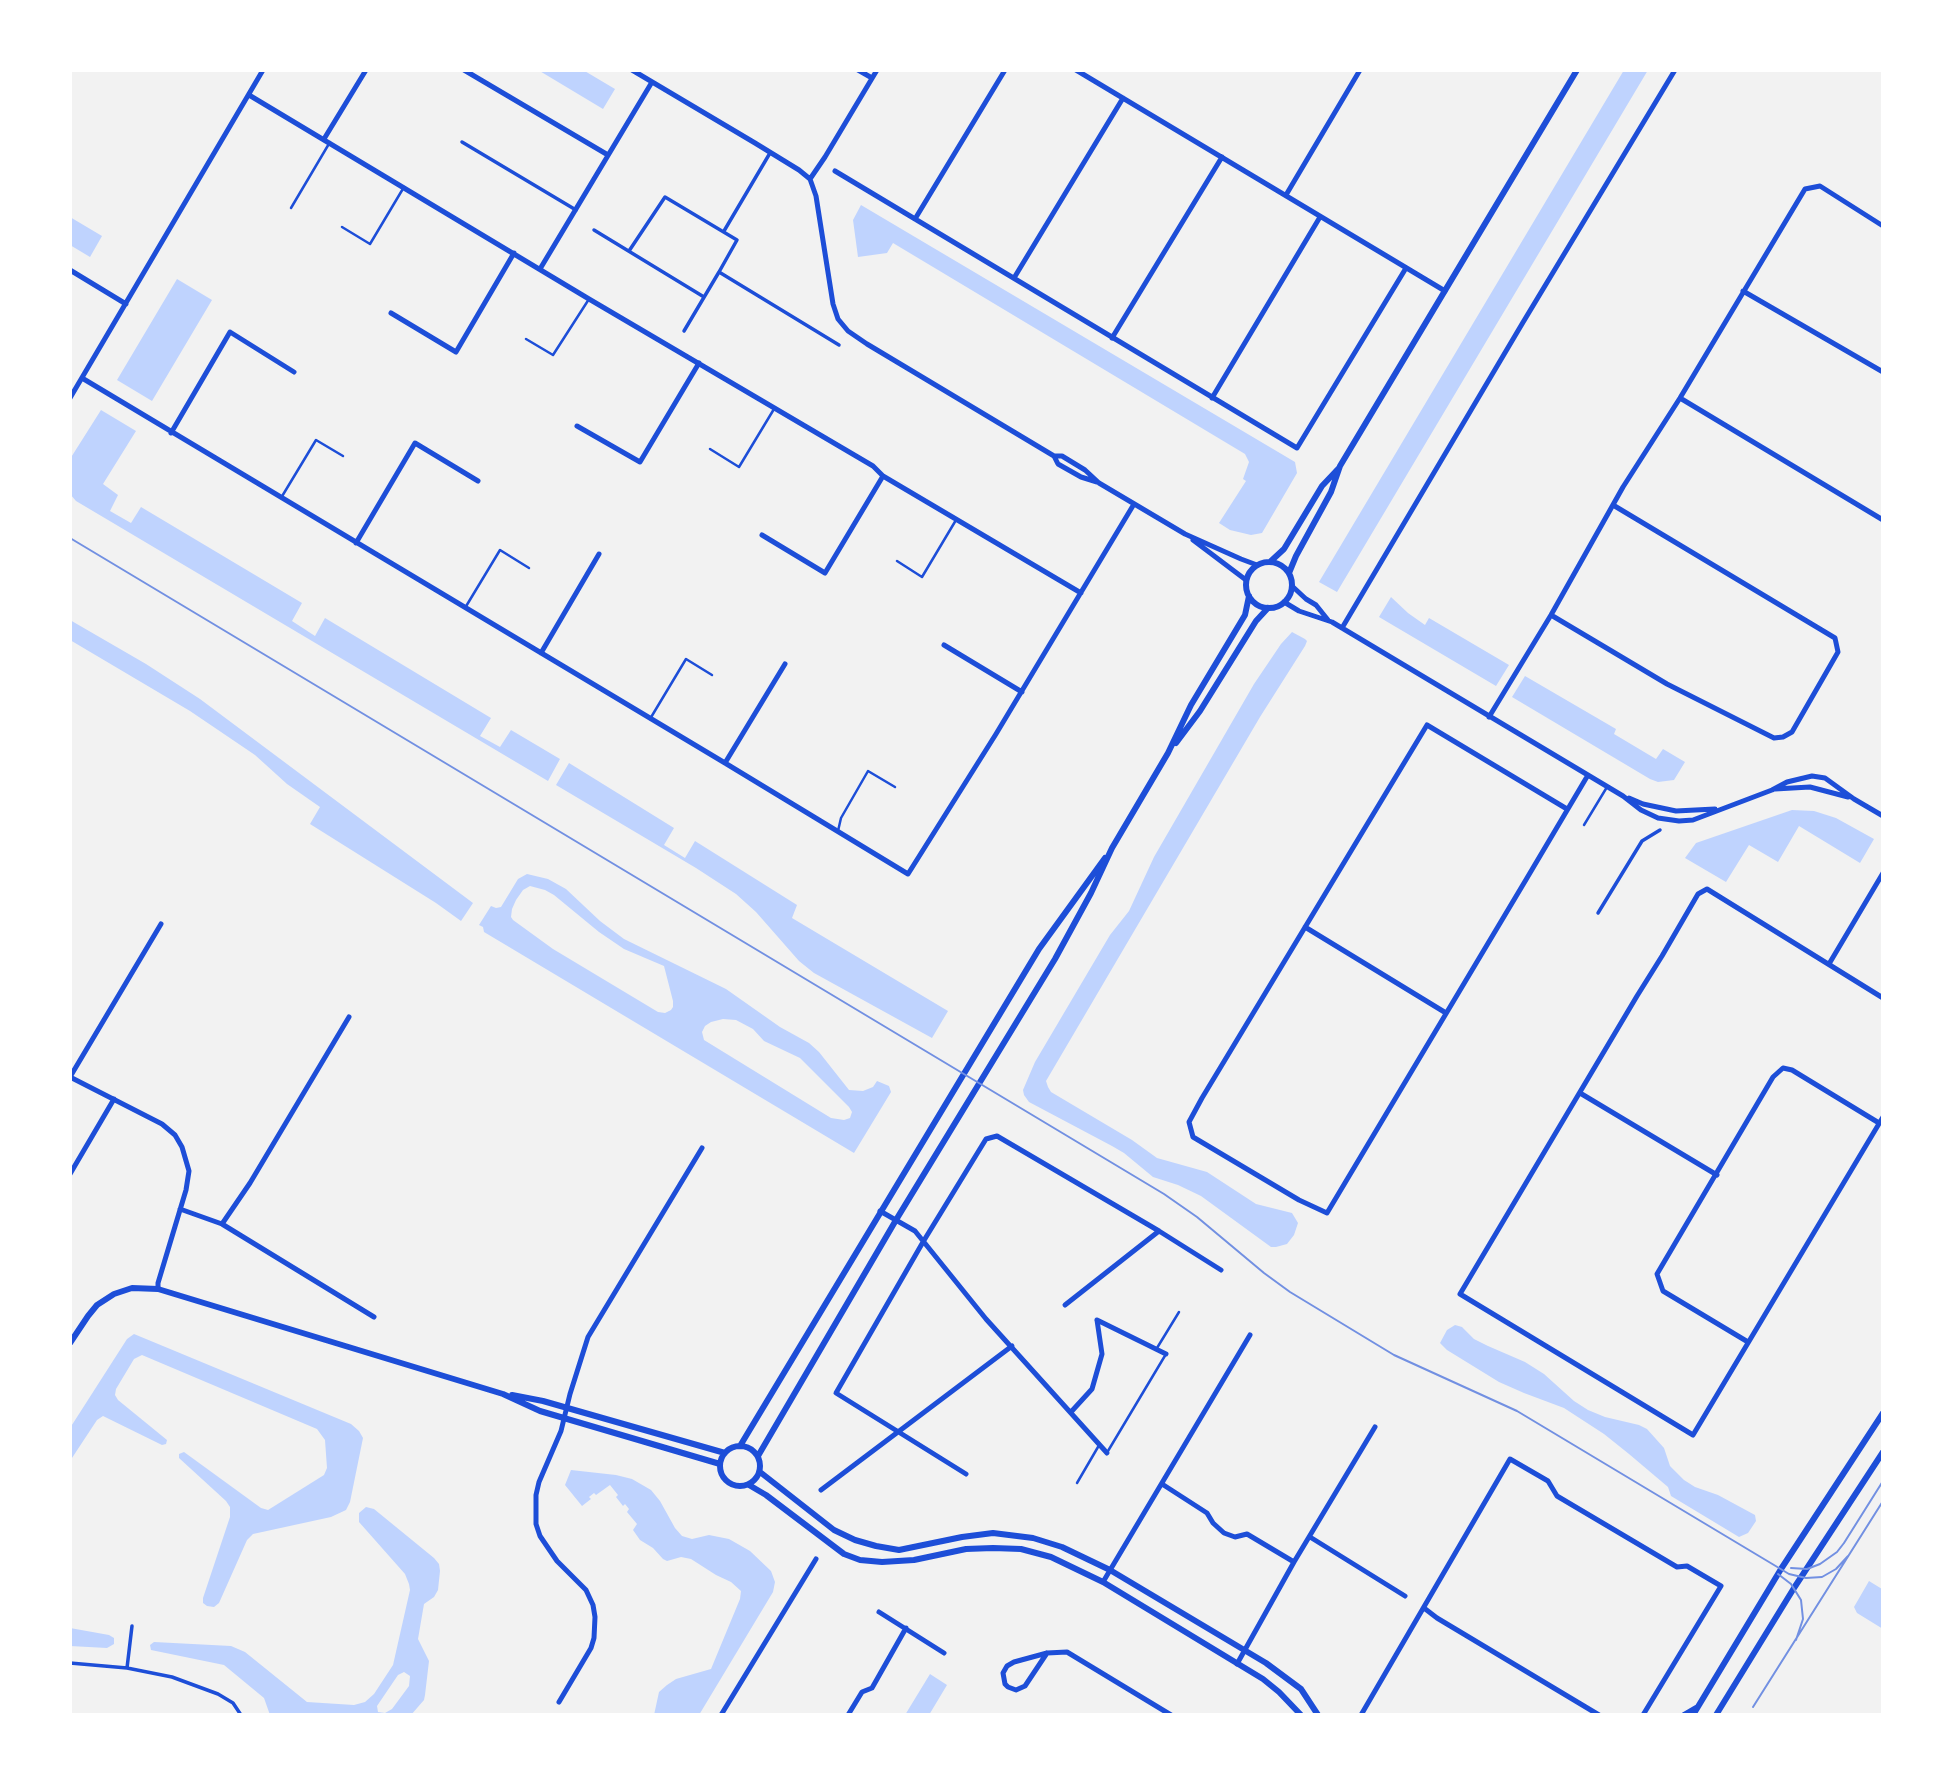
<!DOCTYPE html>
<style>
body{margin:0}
#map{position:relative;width:1953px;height:1785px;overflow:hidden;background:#f2f2f2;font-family:"PT Sans",sans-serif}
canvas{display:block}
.frame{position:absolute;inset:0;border:72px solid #fff;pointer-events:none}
</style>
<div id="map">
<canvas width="1953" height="1785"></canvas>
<div class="frame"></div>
</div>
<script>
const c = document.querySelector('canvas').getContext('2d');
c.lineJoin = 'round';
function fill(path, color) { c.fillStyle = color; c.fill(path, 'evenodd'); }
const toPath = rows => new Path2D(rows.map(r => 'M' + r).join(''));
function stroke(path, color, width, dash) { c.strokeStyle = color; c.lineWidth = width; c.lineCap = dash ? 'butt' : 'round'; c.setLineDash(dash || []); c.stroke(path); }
const water = toPath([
 [538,70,583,70,615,89,603,109],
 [1624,70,1648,70,1337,592,1319,582],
 [861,205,1295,462,1297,473,1262,533,1251,535,1230,530,1219,523,1246,481,1243,479,1249,462,1245,454,893,243,887,253,858,257,853,220],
 [70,217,102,236,90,257,70,245],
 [177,279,212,300,152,401,117,380],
 [101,410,136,431,103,484,118,495,110,511,131,523,141,507,302,603,292,621,315,636,325,618,491,718,480,736,500,747,511,730,560,759,548,781,76,501,70,494,70,459],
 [1391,597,1408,613,1425,625,1429,618,1509,665,1496,686,1379,617],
 [70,620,146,664,200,699,473,903,461,921,436,903,310,824,320,807,287,784,255,755,190,711,70,640],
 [1292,632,1305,639,1307,641,1305,646,1260,717,1046,1081,1048,1087,1051,1092,1132,1140,1157,1158,1207,1172,1256,1204,1292,1213,1298,1223,1294,1235,1287,1244,1276,1247,1271,1247,1201,1196,1178,1185,1153,1177,1124,1153,1112,1146,1029,1102,1024,1095,1023,1090,1035,1062,1110,935,1129,911,1154,857,1254,684,1281,644],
 [1525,676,1616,729,1614,734,1656,759,1663,749,1685,762,1674,780,1658,782,1650,779,1512,697],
 [569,763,674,828,664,845,685,858,695,841,797,905,792,918,948,1011,932,1038,814,973,799,961,756,912,736,894,696,868,556,785],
 [1792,810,1814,811,1836,818,1874,839,1860,863,1799,826,1778,862,1749,845,1726,882,1685,858,1696,843],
 [527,874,548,879,566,889,600,921,624,939,726,989,780,1027,809,1043,819,1052,849,1090,863,1091,873,1087,877,1081,889,1086,891,1092,854,1153,484,932,483,927,479,925,491,906,496,908,501,907,518,879],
 [530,886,545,890,554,895,599,932,624,949,664,966,673,1001,673,1007,671,1010,665,1013,658,1012,553,949,513,920,511,917,512,909,516,900,523,890],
 [723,1019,736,1020,753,1029,764,1041,800,1058,849,1107,852,1112,850,1118,844,1120,831,1118,704,1040,702,1032,705,1026,711,1022],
 [1455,1325,1462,1327,1474,1339,1488,1346,1525,1362,1544,1374,1574,1401,1588,1410,1605,1417,1639,1425,1647,1429,1664,1448,1670,1466,1684,1480,1695,1487,1718,1495,1755,1515,1756,1521,1748,1533,1739,1537,1671,1496,1668,1487,1629,1454,1604,1434,1564,1408,1524,1393,1499,1382,1447,1350,1440,1343,1447,1330],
 [134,1334,351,1424,359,1431,363,1438,350,1502,346,1510,331,1517,253,1534,247,1540,219,1603,214,1607,207,1606,203,1603,203,1598,230,1517,230,1507,226,1501,179,1458,179,1454,184,1452,261,1508,268,1510,324,1475,327,1468,325,1440,317,1429,142,1355,134,1359,116,1389,115,1395,118,1400,167,1440,166,1444,162,1445,103,1416,97,1420,70,1461,70,1428,127,1339],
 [571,1470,616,1475,632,1479,651,1490,660,1501,675,1528,682,1536,692,1539,709,1535,729,1539,750,1551,771,1571,775,1582,773,1592,699,1715,654,1715,659,1692,667,1685,676,1679,711,1669,740,1599,741,1591,731,1582,716,1575,691,1559,681,1557,667,1561,663,1559,653,1548,640,1540,633,1530,637,1524,627,1512,629,1509,625,1504,623,1506,616,1497,618,1495,610,1485,596,1495,594,1493,589,1497,591,1499,582,1506,565,1485],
 [366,1507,374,1509,434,1558,439,1564,440,1571,438,1590,434,1597,424,1604,418,1639,429,1661,425,1695,424,1700,411,1715,270,1715,264,1698,224,1665,151,1650,150,1645,154,1642,231,1646,245,1652,307,1702,354,1705,365,1702,374,1694,393,1665,410,1590,409,1584,405,1574,359,1522,359,1513],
 [404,1672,410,1676,409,1686,392,1709,385,1713,378,1712,377,1706,398,1675],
 [1869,1581,1882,1589,1881,1592,1883,1594,1883,1629,1857,1613,1854,1607],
 [70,1628,109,1635,114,1638,114,1644,107,1648,70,1646],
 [930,1674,947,1685,929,1715,905,1715]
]);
const service = toPath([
 [291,208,330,142],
 [342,227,370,244,404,187],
 [526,339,553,355,589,299],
 [710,449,739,467,774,409],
 [281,498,316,440,343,456],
 [897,561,922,577,956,520],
 [465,608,500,550,529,568],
 [650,719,686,659,712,675],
 [1584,825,1607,787],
 [838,831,841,818,868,771,895,787],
 [1157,1348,1179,1312],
 [1108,1451,1166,1354],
 [1077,1483,1098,1447]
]);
const pedestrian = toPath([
 [462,142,576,210],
 [594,230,704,297],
 [724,231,770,153],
 [629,251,665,197,737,240,719,272,839,345],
 [684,331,719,272],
 [1598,913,1642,841,1660,830],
 [70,1663,127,1668,172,1677,218,1694,233,1703,241,1715],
 [127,1668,132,1626]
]);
const minor = toPath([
 [464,70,608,155],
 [632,70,755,143,799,170,810,179,816,196,833,304,838,319,848,331,867,344,1054,456,1062,456,1085,470,1099,483,1185,534,1241,559,1257,565],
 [858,70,872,78],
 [1076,70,1445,291],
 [249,95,589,299,873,466,883,476,1081,593],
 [324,139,366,70],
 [835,171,1297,448,1406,268],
 [810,179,825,157,877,70],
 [1286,195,1360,70],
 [915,219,1005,70],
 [540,269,652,82],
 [70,270,126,304],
 [1014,278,1123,98],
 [1743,291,1883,372],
 [391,313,456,352,514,253],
 [1112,338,1222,157],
 [82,378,725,763,908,874,996,734,1134,504],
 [70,398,263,70],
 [1212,398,1320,217],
 [1680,398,1883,520],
 [577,426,640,462,699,363],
 [171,433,230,332,294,372],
 [1054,456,1058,464,1081,477,1097,482],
 [762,535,825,573,883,476],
 [1193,540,1246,580],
 [356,543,415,443,478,481],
 [1292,586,1306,599,1316,605,1328,620],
 [1284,602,1299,611,1332,622,1623,796,1641,810,1658,818,1679,821,1693,820,1772,790,1787,782,1812,776,1825,778,1854,799,1883,816],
 [1551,615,1667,684,1774,738,1783,737,1792,732,1838,652,1835,638,1613,505],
 [1342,628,1522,324,1675,70],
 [944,645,1022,692],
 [541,653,599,554],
 [1489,717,1551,615,1623,487,1680,398,1805,189,1820,186,1883,226],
 [725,763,785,664],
 [1775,789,1810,787,1848,797],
 [1629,798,1643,804,1676,811,1715,809],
 [1567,809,1427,725,1202,1098,1189,1122,1193,1137,1299,1200,1327,1213,1527,878,1588,775],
 [1305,927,1446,1013],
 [1829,964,1883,873],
 [1883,998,1707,889,1698,894,1662,956,1637,996,1460,1294,1693,1435,1883,1117],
 [1580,1093,1717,1175],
 [70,1174,114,1099],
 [180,1209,222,1224,374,1317],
 [880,1211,915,1231,986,1319,1107,1453],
 [222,1224,250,1183,349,1017],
 [158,1289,158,1283,186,1190,189,1171,182,1147,175,1135,162,1124,70,1077,161,924],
 [1065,1305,1159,1231],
 [1097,1320,1166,1354],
 [1748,1342,1663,1291,1657,1274,1773,1077,1783,1068,1792,1070,1879,1123],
 [1071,1412,1092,1389,1102,1354,1097,1320],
 [966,1474,836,1393,923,1242,986,1139,997,1136,1159,1231,1221,1270],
 [1162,1484,1207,1513,1213,1523,1224,1533,1235,1537,1247,1534,1294,1562],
 [821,1490,1012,1346],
 [1310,1537,1405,1596],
 [1103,1582,1250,1335],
 [1424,1608,1437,1618,1599,1715],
 [879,1612,944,1653],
 [1047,1653,1025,1686,1016,1690,1008,1687,1005,1684,1003,1673,1007,1666,1014,1662,1047,1653,1067,1652,1171,1715],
 [1237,1664,1294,1562,1375,1427],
 [559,1702,591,1648,594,1638,595,1617,593,1605,586,1590,557,1561,540,1536,536,1524,536,1495,539,1482,561,1431,570,1394,588,1337,702,1148],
 [721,1715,816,1559],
 [848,1715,862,1692,872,1688,906,1628],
 [1361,1715,1510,1459,1548,1481,1557,1496,1677,1567,1687,1566,1721,1586,1643,1715]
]);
const tertiary = toPath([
 [1271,561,1284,549,1322,486,1339,468],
 '1246 585a23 23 0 1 1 46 0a23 23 0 1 1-46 0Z',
 [1289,573,1296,556,1331,492,1340,466,1577,70],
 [1176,743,1200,711,1256,621,1268,608],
 [70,1343,88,1316,97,1305,114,1294,132,1288,158,1289,503,1394,540,1411,720,1464],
 [512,1395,543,1401,725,1453],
 '720 1466a20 20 0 1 1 40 0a20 20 0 1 1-40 0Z',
 [740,1446,1039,949,1105,858],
 [758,1456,896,1220,1055,959,1091,893,1112,848,1168,753,1191,705,1245,615,1249,596],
 [760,1472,834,1530,855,1540,876,1546,899,1550,962,1537,993,1533,1033,1538,1062,1547,1110,1570,1266,1663,1301,1689,1318,1715],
 [749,1485,766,1495,844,1554,860,1560,882,1562,914,1560,966,1549,993,1548,1021,1549,1051,1557,1103,1582,1263,1679,1279,1692,1301,1715],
 [1684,1715,1696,1708],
 [1693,1715,1781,1569,1883,1413],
 [1716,1715,1794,1588,1883,1452]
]);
const tram = toPath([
 [70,538,1164,1194,1197,1217,1264,1273,1290,1292,1394,1355,1517,1411,1789,1574,1806,1578,1822,1577,1836,1569,1848,1556],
 [1844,1543,1883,1481],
 [1791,1568,1807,1569,1820,1564,1837,1552,1844,1543],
 [1778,1574,1791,1584,1801,1600,1803,1619,1796,1640],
 [1753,1707,1883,1501]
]);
fill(water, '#bfd3fe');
stroke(service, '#1d4ed8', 2.5);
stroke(pedestrian, '#1d4ed8', 3.5);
stroke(minor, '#1d4ed8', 5);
stroke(tertiary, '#1d4ed8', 6);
stroke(tram, '#7290e2', 2);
</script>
